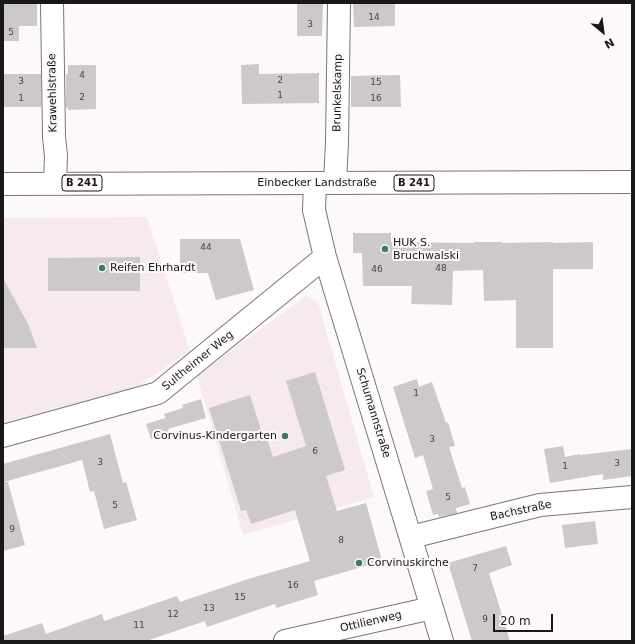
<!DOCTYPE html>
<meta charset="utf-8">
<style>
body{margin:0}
#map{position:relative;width:635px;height:644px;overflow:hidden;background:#fdf9fa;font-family:"DejaVu Sans",sans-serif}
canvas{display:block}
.frame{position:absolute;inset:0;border:4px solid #191818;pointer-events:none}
.north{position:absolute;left:583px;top:12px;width:40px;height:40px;-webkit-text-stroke:3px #fdf9fa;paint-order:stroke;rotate:151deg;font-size:11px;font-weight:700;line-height:16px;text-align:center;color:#191818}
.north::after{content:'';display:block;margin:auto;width:14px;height:18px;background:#191818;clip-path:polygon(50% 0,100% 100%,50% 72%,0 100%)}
.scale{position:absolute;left:493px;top:614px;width:60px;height:18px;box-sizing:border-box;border:2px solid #191818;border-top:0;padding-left:5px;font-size:12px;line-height:14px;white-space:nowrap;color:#191818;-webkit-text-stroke:3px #fdf9fa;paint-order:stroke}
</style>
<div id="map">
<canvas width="635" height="644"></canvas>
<div class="frame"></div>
<div class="north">N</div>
<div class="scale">20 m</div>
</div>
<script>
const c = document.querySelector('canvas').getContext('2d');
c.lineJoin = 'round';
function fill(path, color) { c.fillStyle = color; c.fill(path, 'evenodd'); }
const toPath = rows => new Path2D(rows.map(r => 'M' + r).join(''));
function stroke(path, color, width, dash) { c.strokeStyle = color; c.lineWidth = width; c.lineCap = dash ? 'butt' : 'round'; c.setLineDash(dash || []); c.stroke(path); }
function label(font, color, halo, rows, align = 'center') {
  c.font = font + ' "DejaVu Sans",sans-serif'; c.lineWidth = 4; c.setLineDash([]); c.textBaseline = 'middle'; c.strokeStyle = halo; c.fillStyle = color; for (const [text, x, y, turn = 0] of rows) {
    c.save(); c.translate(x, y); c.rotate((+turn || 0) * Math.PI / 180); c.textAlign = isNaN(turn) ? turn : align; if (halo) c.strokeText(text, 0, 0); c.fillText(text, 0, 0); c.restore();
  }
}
const built = toPath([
 [147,217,190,351,127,393,3,425,3,218],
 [306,296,318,302,374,497,243,535,197,376]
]);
const building = toPath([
 [3,3,37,3,37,26,19,26,19,41,3,41],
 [297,3,323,3,322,36,297,36],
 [353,3,395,3,395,26,354,27],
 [259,64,259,74,319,73,319,103,242,104,241,65],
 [68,65,96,65,96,109,68,110,68,108,66,107,66,74,68,74],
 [3,74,41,74,41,107,3,107],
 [400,75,401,107,351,107,351,76],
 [353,233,391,233,391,242,474,243,474,242,502,242,502,243,553,242,553,243,593,242,593,269,553,269,553,348,516,348,516,300,484,301,483,270,453,271,452,305,411,304,412,286,363,286,362,253,353,253],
 [180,239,240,239,254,290,216,300,208,273,180,273],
 [140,257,140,291,48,291,48,258],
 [3,278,28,324,37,348,3,348],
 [315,372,345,470,326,476,337,511,366,503,382,561,314,581,318,595,276,608,275,604,207,627,205,621,146,641,3,641,3,636,42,623,46,634,102,614,104,621,177,596,180,602,248,579,310,561,295,510,251,524,246,510,241,511,209,408,250,395,264,439,267,438,273,457,306,446,286,381],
 [417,379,419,387,432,382,446,423,448,422,455,446,449,447,462,488,465,487,470,504,456,508,457,513,439,517,438,514,433,515,426,491,433,489,423,455,415,458,393,387],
 [201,399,206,418,168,429,170,434,151,439,146,424,165,418,167,423,164,414,183,408,182,405],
 [110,434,123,483,126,482,137,520,104,529,94,491,90,492,82,460,4,482,8,482,25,545,3,551,3,464],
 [563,446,565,457,580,454,580,455,632,449,632,476,603,480,603,474,550,483,544,449],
 [595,521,598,544,565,548,562,525],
 [506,546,512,565,489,573,510,641,472,641,448,563]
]);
const minor = toPath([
 [52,3,54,137,56,156,55,183],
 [315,183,314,210,325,257,442,641],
 [335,183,337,142,339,3],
 [3,436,158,393,325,257],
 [411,537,540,505,632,497],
 [285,641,432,608]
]);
const major = toPath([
 [3,184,632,182]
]);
const markers = [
 [385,249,4,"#3c7b6a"],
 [102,268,4,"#3c7b6a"],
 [285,436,4,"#3c7b6a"],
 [359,563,4,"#3c7b6a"]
];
const numberNames = [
 ["14",374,18],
 ["3",310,25],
 ["5",11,33],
 ["4",82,76],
 ["2",280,81],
 ["3",21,82],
 ["15",376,83],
 ["1",280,96],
 ["2",82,98],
 ["1",21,99],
 ["16",376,99],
 ["44",206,248],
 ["48",441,269],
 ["46",377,270],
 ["1",416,394],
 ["3",432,440],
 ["6",315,452],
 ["3",100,463],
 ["3",617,464],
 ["1",565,467],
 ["5",448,498],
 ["5",115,506],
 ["9",12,530],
 ["8",341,541],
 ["7",475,569],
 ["16",293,586],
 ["15",240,598],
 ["13",209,609],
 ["12",173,615],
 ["9",485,620],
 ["11",139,626]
];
const shields = [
 [82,183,40],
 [414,183,40]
];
const shieldNames = [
 ["B 241",82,183],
 ["B 241",414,183]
];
const streetNames = [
 ["Krawehlstraße",53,93,-91],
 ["Brunkelskamp",338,93,-89],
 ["Einbecker Landstraße",317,183],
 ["Sultheimer Weg",198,361,-39],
 ["Schumannstraße",373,413,73],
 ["Bachstraße",521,511,-12],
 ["Ottilienweg",371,622,-13]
];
const poiNames = [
 ["HUK S.",393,243],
 ["Bruchwalski",393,256],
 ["Reifen Ehrhardt",110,268],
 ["Corvinus-Kindergarten",277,436,"right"],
 ["Corvinuskirche",367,563]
];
fill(built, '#f7eaef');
fill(building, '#cdc9cb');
stroke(minor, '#797677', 24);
stroke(major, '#797677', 24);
stroke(minor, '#fff', 22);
stroke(major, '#fff', 22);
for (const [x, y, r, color] of markers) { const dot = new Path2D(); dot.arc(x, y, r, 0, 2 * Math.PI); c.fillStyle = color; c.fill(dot); stroke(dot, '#fdf9fa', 1.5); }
label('9px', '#464445', null, numberNames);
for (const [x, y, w] of shields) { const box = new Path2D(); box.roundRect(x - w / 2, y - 8, w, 16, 3); c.fillStyle = '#fdf9fa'; c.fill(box); stroke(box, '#191818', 1); }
label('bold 10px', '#191818', null, shieldNames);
label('11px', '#191818', '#fdf9fa', streetNames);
label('11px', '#191818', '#fdf9fa', poiNames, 'left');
</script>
